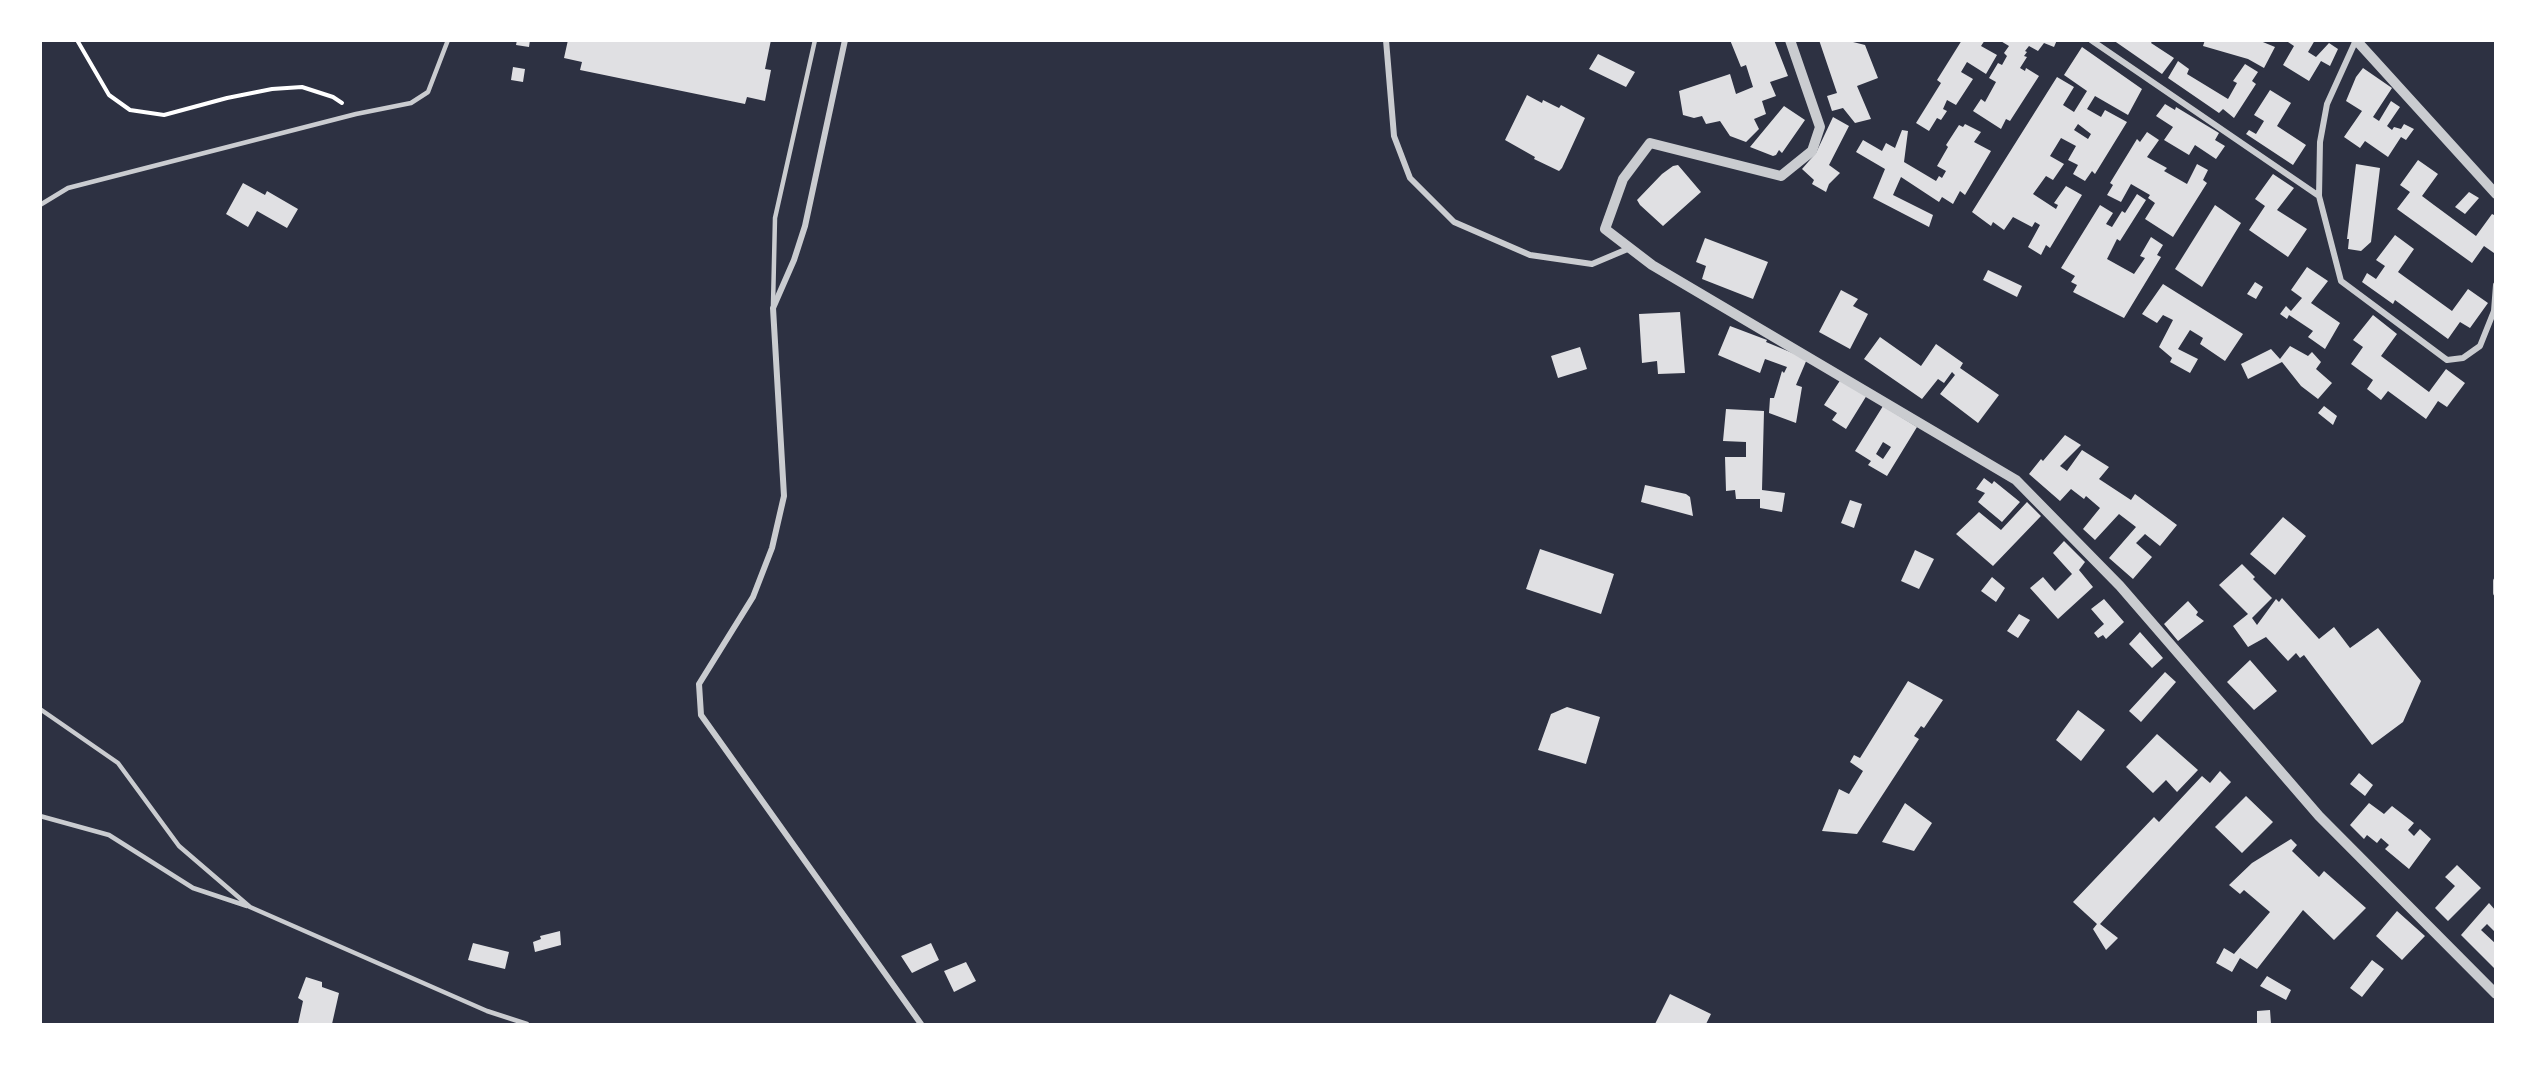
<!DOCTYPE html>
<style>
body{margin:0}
#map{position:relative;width:2536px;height:1065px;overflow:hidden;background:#2d3142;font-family:Montserrat,sans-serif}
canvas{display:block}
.frame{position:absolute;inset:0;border:42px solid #fff;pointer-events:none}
</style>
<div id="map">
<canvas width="2536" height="1065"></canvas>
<div class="frame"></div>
</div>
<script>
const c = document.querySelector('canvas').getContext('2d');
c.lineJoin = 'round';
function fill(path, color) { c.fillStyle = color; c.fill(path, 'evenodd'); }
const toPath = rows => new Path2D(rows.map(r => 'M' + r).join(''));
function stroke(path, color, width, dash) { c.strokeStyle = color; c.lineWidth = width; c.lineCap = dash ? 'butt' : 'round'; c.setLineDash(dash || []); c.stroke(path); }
const building = toPath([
 [517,40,530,40,529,47,516,45],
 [568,40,771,40,765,69,771,70,765,101,747,97,745,104,580,70,582,62,564,58],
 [1730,40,1774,40,1788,76,1770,82,1776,96,1762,101,1766,114,1754,119,1759,129,1746,142,1730,136,1720,121,1706,124,1702,116,1694,118,1683,115,1679,91,1730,74,1736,94,1753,87,1746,65,1741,67],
 [1819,40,1845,40,1865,45,1878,78,1857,86,1871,119,1855,123,1843,108,1832,111,1827,96,1837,93],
 [1962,40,1985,40,1981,46,1997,55,1986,74,1967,62,1961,72,1973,79,1956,105,1947,100,1943,109,1947,111,1941,120,1937,118,1929,131,1916,123,1941,83,1937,80],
 [1999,40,2057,40,2054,47,2044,43,2038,51,2029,46,2025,51,2027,52,2024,56,2027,57,2020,68,2025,71,2026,68,2039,76,2010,121,2006,119,2001,129,1973,111,1981,99,1985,102,1996,82,1989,78,1998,63,2002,65,2007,56,2004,53,2009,46],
 [2113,40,2153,40,2151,43,2174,58,2162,74],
 [2205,40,2258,40,2275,47,2264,68,2248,59,2203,46],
 [2285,40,2315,40,2308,52,2316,57,2329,43,2338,49,2330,66,2321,61,2309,81,2283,65,2294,46],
 [2082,47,2142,89,2128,115,2095,96,2087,109,2101,117,2105,110,2127,122,2095,174,2092,171,2085,181,2073,174,2078,165,2068,160,2076,146,2061,138,2050,156,2064,164,2053,180,2046,176,2033,194,2056,209,2058,205,2054,203,2066,186,2082,195,2050,248,2046,245,2041,255,2028,247,2040,225,2035,222,2032,227,2013,217,2004,230,1993,222,1991,226,1972,212,2057,77,2074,87,2063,105,2074,112,2087,91,2064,75],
 [2078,124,2091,134,2088,139,2074,130],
 [1598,54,1635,72,1626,87,1589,69],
 [2178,61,2189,69,2187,74,2228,99,2237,83,2233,81,2245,64,2258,72,2252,81,2256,84,2234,118,2223,109,2219,113,2168,78],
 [513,67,525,69,523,82,511,80],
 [2363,68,2392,88,2373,117,2379,121,2391,101,2400,107,2387,126,2392,130,2394,127,2401,129,2404,124,2414,129,2406,140,2401,137,2388,157,2365,141,2360,148,2344,137,2362,111,2346,101,2356,77],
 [2270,90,2291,103,2277,126,2306,145,2293,165,2246,134,2249,130,2256,134,2264,121,2254,115],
 [1527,95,1542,103,1543,100,1559,108,1561,105,1585,118,1562,168,1559,171,1534,159,1535,157,1505,140],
 [2165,104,2175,110,2176,107,2219,133,2215,140,2225,146,2216,159,2195,145,2189,155,2164,140,2173,127,2156,116],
 [1784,106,1805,120,1782,153,1779,150,1776,155,1773,156,1750,147],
 [1833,117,1849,126,1829,165,1840,173,1829,184,1826,192,1812,184,1814,180,1802,169,1816,153],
 [1965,124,1981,132,1974,142,1991,151,1965,195,1960,191,1953,204,1942,197,1939,202,1901,177,1893,195,1933,215,1929,227,1873,198,1885,169,1856,152,1863,140,1882,151,1886,143,1895,148,1902,130,1908,131,1904,162,1936,181,1939,176,1942,178,1946,171,1937,166,1948,147,1946,145,1959,125,1963,127],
 [2147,132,2159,140,2147,157,2167,168,2164,171,2187,184,2197,164,2208,170,2203,180,2207,183,2173,237,2145,219,2155,203,2148,198,2150,195,2131,184,2121,202,2107,195,2113,185,2110,183,2137,139,2140,142],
 [2418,160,2438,174,2422,196,2434,205,2476,236,2492,214,2496,216,2494,253,2484,246,2472,263,2397,209,2410,192,2400,185],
 [2356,164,2380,168,2371,242,2361,251,2348,249,2349,239,2347,239],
 [1678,165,1701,192,1663,226,1640,205,1637,200,1662,174,1673,166],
 [2273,174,2294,188,2277,210,2307,229,2288,257,2249,230,2265,206,2255,199],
 [243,183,265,195,267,191,298,209,287,228,257,211,248,227,226,214],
 [2469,192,2479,198,2465,214,2455,207],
 [2137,194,2146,200,2120,241,2117,239,2107,259,2134,274,2145,258,2140,256,2151,237,2163,245,2157,255,2161,257,2124,318,2073,292,2077,285,2071,282,2075,276,2061,268,2100,205,2113,213,2106,224,2112,227,2122,211,2125,213],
 [2215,205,2241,223,2202,287,2175,269],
 [2395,235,2414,249,2398,272,2452,311,2468,289,2488,303,2470,328,2460,322,2448,339,2395,300,2393,304,2362,282,2367,273,2376,279,2385,266,2376,260],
 [1705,238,1768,262,1753,299,1702,279,1706,266,1696,262],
 [2307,267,2328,281,2311,303,2340,323,2325,349,2308,337,2313,331,2289,315,2287,319,2280,314,2286,306,2291,311,2302,298,2291,290],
 [1988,270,2022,286,2017,297,1983,280],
 [2255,282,2263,287,2256,299,2247,294],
 [2163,284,2243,334,2225,361,2200,344,2203,338,2190,330,2178,349,2198,359,2190,373,2170,362,2172,358,2159,347,2173,320,2163,315,2157,323,2142,314],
 [1841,290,1858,299,1853,306,1868,314,1850,349,1819,332],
 [1680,312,1685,373,1658,374,1657,361,1642,363,1639,314],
 [2373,315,2397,334,2381,356,2429,392,2446,369,2465,383,2447,407,2438,401,2426,419,2388,391,2381,400,2367,389,2373,380,2351,364,2363,347,2353,340],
 [1730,326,1767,340,1766,342,1807,359,1796,385,1802,387,1796,423,1769,413,1770,398,1774,398,1782,371,1784,373,1787,367,1765,359,1760,373,1718,355],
 [1880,337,1921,366,1936,344,1963,363,1960,368,1999,395,1978,423,1940,394,1955,375,1952,372,1944,383,1938,379,1922,399,1864,359],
 [2290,346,2308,356,2312,352,2321,362,2316,369,2332,383,2318,399,2301,386,2282,362,2248,379,2241,364,2271,349,2280,359],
 [1580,347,1587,369,1558,378,1551,356],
 [1841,379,1867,395,1846,429,1832,420,1837,413,1824,405],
 [1883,406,1917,427,1887,476,1868,465,1871,461,1855,451],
 [1883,442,1891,447,1883,459,1876,454],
 [2324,406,2337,416,2333,425,2318,413],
 [1726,409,1764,411,1762,490,1785,493,1782,512,1760,508,1760,499,1736,499,1735,490,1726,491,1725,457,1746,457,1746,442,1723,441],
 [2065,435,2081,445,2060,466,2067,471,2082,450,2109,467,2099,479,2131,500,2135,494,2177,525,2160,546,2145,534,2136,543,2152,557,2133,579,2109,558,2136,527,2119,514,2095,540,2083,529,2100,508,2086,496,2084,499,2071,489,2060,501,2029,474,2041,459,2043,461],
 [1984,478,1992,484,1994,481,2020,502,2002,522,1978,502,1985,493,1976,489],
 [1645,485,1686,494,1690,497,1693,516,1641,502],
 [1850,500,1862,504,1854,528,1841,523],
 [2027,502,2041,516,1993,566,1956,534,1979,512,2001,530],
 [2283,517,2306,536,2275,575,2250,554],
 [2064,541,2085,562,2079,570,2093,587,2058,619,2030,588,2043,577,2055,591,2072,574,2053,553],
 [1540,549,1614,574,1601,614,1526,589],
 [1915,550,1934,559,1919,589,1901,581],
 [2242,564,2255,577,2253,579,2272,598,2252,618,2257,625,2276,599,2279,602,2282,598,2319,639,2334,627,2350,648,2378,628,2421,681,2403,722,2372,745,2304,655,2300,658,2296,653,2288,661,2266,637,2248,647,2233,626,2248,614,2219,585],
 [1992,577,2005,588,1996,602,1981,591],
 [2104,599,2124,622,2106,639,2103,635,2098,638,2094,633,2104,624,2091,609],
 [2188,601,2198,612,2196,615,2204,621,2178,641,2164,624],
 [2019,614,2030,620,2018,638,2007,631],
 [2140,632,2163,658,2152,668,2129,644],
 [2250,660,2277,691,2254,710,2227,682],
 [2165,672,2176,682,2141,722,2129,711],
 [1908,681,1943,700,1924,728,1921,726,1914,736,1919,739,1857,834,1822,831,1839,789,1849,794,1863,771,1850,762,1854,755,1860,758],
 [1567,707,1600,717,1586,764,1538,750,1551,714],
 [2078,710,2105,730,2081,761,2056,740],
 [2157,734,2198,770,2177,792,2166,780,2153,793,2126,767],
 [2220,771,2231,782,2100,924,2118,938,2106,950,2093,929,2097,924,2073,902,2154,817,2159,822,2202,776,2210,783],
 [2359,773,2373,785,2365,796,2350,784],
 [2246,796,2273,822,2242,853,2215,827],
 [1905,803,1932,823,1914,851,1882,842],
 [2369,803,2384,814,2392,806,2414,823,2408,830,2414,836,2420,829,2431,839,2409,869,2385,849,2389,845,2381,838,2377,843,2367,835,2364,839,2350,825],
 [2291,839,2297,845,2292,851,2319,877,2324,871,2366,908,2334,940,2303,910,2257,969,2240,958,2232,972,2216,963,2224,948,2234,954,2270,912,2244,890,2240,894,2229,885,2252,863],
 [2457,865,2481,888,2448,921,2435,908,2455,886,2445,877],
 [2489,903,2496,911,2496,933,2487,924,2481,930,2496,944,2494,968,2461,935],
 [2397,911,2425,936,2402,960,2376,936],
 [560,931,561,945,535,952,533,942,541,939,540,936],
 [473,943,509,952,505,969,468,960],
 [931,943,939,960,912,973,901,956],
 [2372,960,2384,969,2362,997,2350,988],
 [966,962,976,981,954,992,944,971],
 [2267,976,2291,990,2286,1000,2260,986],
 [306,977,322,982,322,987,339,993,332,1024,298,1024,303,1001,298,998],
 [1670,994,1711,1014,1706,1024,1655,1024],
 [2270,1010,2271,1024,2257,1024,2257,1011]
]);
const path = toPath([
 [77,40,109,95,130,110,164,115,227,98,272,89,302,87,333,97,342,103]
]);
const service = toPath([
 [40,205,68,188,356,114,411,103,428,92,448,40],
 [773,305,775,218,815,40],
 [40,709,118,763,179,846,250,907,487,1011,527,1024],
 [40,816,109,835,193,888,247,906]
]);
const minor = toPath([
 [845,40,805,226,794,260,773,308,784,496,772,548,753,597,699,684,701,715,921,1024],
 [1386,40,1394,136,1410,178,1454,222,1530,255,1592,264,1630,248],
 [2091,40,2319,196],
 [2356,40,2327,104,2320,142,2319,196,2341,281,2447,360,2463,358,2480,346,2494,311,2496,285],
 [2496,581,2496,593]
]);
const tertiary = toPath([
 [1790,40,1820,127,1812,151,1781,176,1650,143,1623,179,1605,229,1652,265,2016,480,2120,586,2319,816,2496,994],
 [2356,40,2496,194]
]);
fill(building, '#e0e0e3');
stroke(path, '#fff', 4);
stroke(service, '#caccd0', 4.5);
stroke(minor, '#caccd0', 6);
stroke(tertiary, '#caccd0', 10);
</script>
